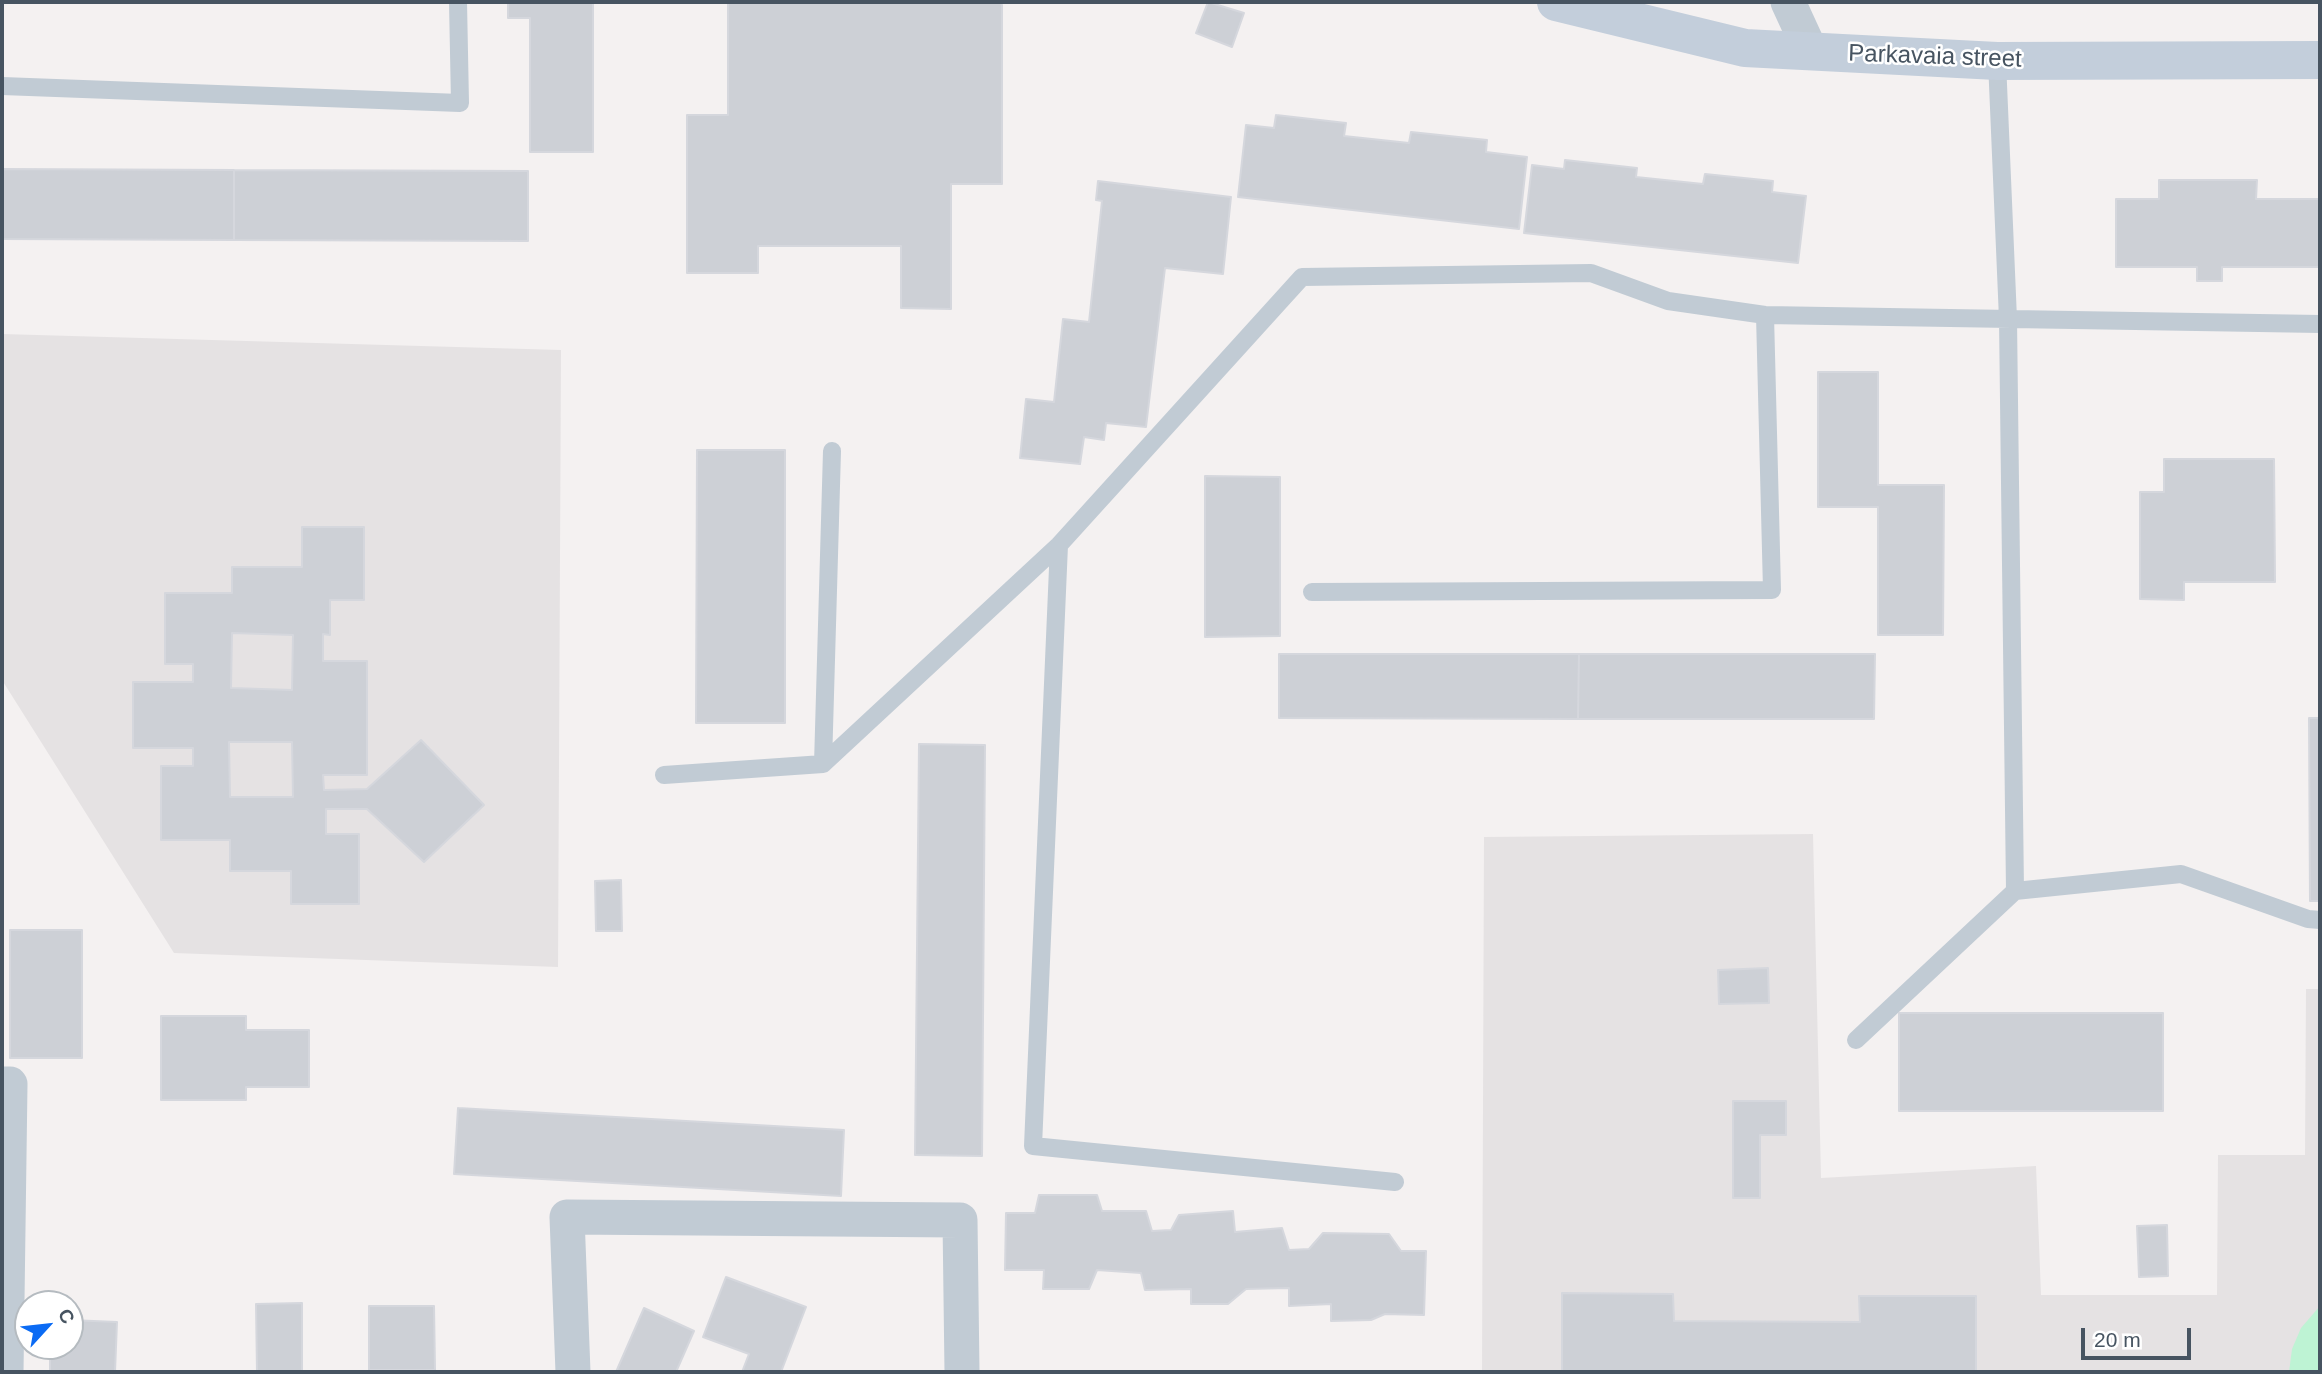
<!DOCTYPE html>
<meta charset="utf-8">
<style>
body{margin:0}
#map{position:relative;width:2322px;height:1374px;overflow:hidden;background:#f4f1f1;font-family:Helvetica,sans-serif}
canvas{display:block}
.frame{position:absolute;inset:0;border:4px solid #475461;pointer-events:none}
.north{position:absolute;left:14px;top:1290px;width:70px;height:70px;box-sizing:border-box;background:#fff;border:2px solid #b5bbc0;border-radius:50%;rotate:63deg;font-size:19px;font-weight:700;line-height:28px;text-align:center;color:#475461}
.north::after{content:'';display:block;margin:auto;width:24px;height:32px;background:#0b6bf4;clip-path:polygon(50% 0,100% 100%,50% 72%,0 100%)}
.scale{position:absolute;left:2081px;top:1328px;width:110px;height:32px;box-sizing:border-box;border:4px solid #475461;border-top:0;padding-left:9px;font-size:21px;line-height:24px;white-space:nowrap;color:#475461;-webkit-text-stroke:5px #fff;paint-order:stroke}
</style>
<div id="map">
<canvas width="2322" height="1374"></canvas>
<div class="frame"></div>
<div class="north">С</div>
<div class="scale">20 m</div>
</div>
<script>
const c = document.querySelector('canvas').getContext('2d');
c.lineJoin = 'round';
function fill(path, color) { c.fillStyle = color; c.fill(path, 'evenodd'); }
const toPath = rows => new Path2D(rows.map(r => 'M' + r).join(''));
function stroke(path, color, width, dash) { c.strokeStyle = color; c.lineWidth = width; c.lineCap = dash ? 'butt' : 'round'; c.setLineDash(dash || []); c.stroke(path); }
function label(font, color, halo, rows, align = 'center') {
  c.font = font + ' Helvetica,sans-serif'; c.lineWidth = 5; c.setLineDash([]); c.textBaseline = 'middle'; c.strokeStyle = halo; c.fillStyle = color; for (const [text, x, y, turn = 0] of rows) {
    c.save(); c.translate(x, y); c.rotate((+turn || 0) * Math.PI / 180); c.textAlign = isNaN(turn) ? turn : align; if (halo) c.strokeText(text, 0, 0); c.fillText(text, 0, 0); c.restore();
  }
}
const education = toPath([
 [2,334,561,350,558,967,174,953,2,680],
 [1813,834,1821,1178,2036,1166,2041,1295,2217,1295,2218,1155,2305,1155,2306,989,2320,989,2320,1372,1482,1372,1484,837]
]);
const green = toPath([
 [2320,1306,2320,1372,2289,1372,2292,1349,2301,1328]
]);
const building = toPath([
 [508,2,593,2,593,152,530,152,530,18,508,18,508,2],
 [728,2,1000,2,1002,5,1002,184,951,184,951,309,901,308,901,246,758,246,758,273,687,273,687,115,728,115,728,2],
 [1208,2,1244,13,1232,47,1196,33,1208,2],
 [1276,115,1346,123,1344,136,1409,143,1411,132,1487,140,1486,152,1527,157,1519,229,1238,197,1246,125,1274,128,1276,115],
 [1565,160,1637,168,1636,177,1703,184,1705,174,1773,181,1772,192,1806,196,1798,263,1524,233,1532,165,1564,169,1565,160],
 [2,169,234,170,234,240,2,239,2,169],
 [234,170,528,171,528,241,234,240,234,170],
 [2159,180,2257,180,2256,199,2320,199,2320,267,2222,267,2222,281,2197,281,2197,267,2116,267,2116,199,2159,199,2159,180],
 [1098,181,1231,197,1223,274,1165,268,1146,427,1106,423,1104,440,1084,437,1080,464,1020,458,1026,399,1054,402,1063,319,1089,322,1102,201,1096,200,1098,181],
 [1818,372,1878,372,1878,485,1944,485,1943,635,1878,635,1878,507,1818,507,1818,372],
 [697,450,785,450,785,723,696,723,697,450],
 [2164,459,2274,459,2275,582,2184,582,2184,600,2140,599,2140,492,2164,492,2164,459],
 [1205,476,1280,477,1280,636,1205,637,1205,476],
 [302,527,364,527,364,600,330,600,330,635,323,634,323,661,367,661,367,775,323,775,324,790,367,789,421,740,484,805,424,862,367,809,326,809,326,834,359,834,359,904,291,904,291,871,230,871,230,840,161,840,161,766,193,766,193,748,133,748,133,682,193,682,193,664,165,664,165,593,232,593,232,567,302,567,302,527],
 [232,633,293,635,292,690,231,688,232,633],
 [229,742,292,742,293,797,230,797,229,742],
 [1279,654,1579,654,1578,719,1279,718,1279,654],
 [1579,654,1875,654,1874,719,1578,719,1579,654],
 [2309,718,2320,718,2320,901,2310,901,2309,718],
 [919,744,985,745,982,1156,915,1155,919,744],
 [621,880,622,931,596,931,595,881,621,880],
 [10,930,82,930,82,1058,10,1058,10,930],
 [1768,968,1769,1003,1719,1004,1718,970,1768,968],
 [1899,1013,2163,1013,2163,1111,1899,1111,1899,1013],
 [161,1016,246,1016,246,1030,309,1030,309,1087,246,1087,246,1100,161,1100,161,1016],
 [1733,1101,1786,1101,1786,1135,1760,1135,1760,1198,1733,1198,1733,1101],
 [458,1108,844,1130,841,1196,454,1174,458,1108],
 [1039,1195,1097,1195,1102,1211,1146,1211,1152,1231,1171,1230,1179,1215,1233,1211,1235,1232,1282,1228,1289,1250,1309,1249,1323,1233,1389,1234,1401,1251,1426,1251,1424,1315,1385,1314,1371,1320,1331,1321,1331,1304,1289,1306,1289,1288,1246,1289,1228,1304,1191,1304,1191,1289,1145,1290,1141,1273,1097,1270,1089,1289,1043,1289,1044,1270,1005,1270,1006,1213,1035,1213,1039,1195],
 [2167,1225,2168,1276,2139,1277,2137,1226,2167,1225],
 [726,1277,806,1307,781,1372,742,1372,749,1354,703,1337,726,1277],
 [1562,1293,1673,1294,1674,1321,1860,1322,1859,1296,1976,1296,1976,1372,1562,1372,1562,1293],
 [302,1303,302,1372,257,1372,256,1304,302,1303],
 [369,1306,434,1306,435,1370,369,1370,369,1306],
 [644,1308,694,1331,676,1372,616,1372,644,1308],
 [70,1320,117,1322,115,1372,50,1372,50,1346,70,1346,70,1320]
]);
const service = toPath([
 [1997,61,2008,319,2015,891,2181,874,2308,919,2320,920],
 [2,86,460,103,458,2],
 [832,451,823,764,1059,545,1302,277,1591,273,1668,301,1765,315,2320,324],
 [1059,545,1033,1146,1395,1182],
 [1312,592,1772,590,1765,315],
 [664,775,823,764],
 [1856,1040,2015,891]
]);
const minor = toPath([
 [1788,2,1811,52],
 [2,1084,10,1084,6,1372],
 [573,1372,567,1217,960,1220,962,1372]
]);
const secondary = toPath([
 [1556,2,1745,48,1997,61,2320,60]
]);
const streetNames = [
 ["Parkavaia street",1935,57,2]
];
fill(education, '#e5e2e3');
fill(green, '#bef3d4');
fill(building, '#cdd0d6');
stroke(building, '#d5d7dd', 2);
stroke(service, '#c1cbd4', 18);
stroke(minor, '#c1cbd4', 35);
stroke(secondary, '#c3cedb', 38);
label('24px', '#475461', '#fff', streetNames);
</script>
